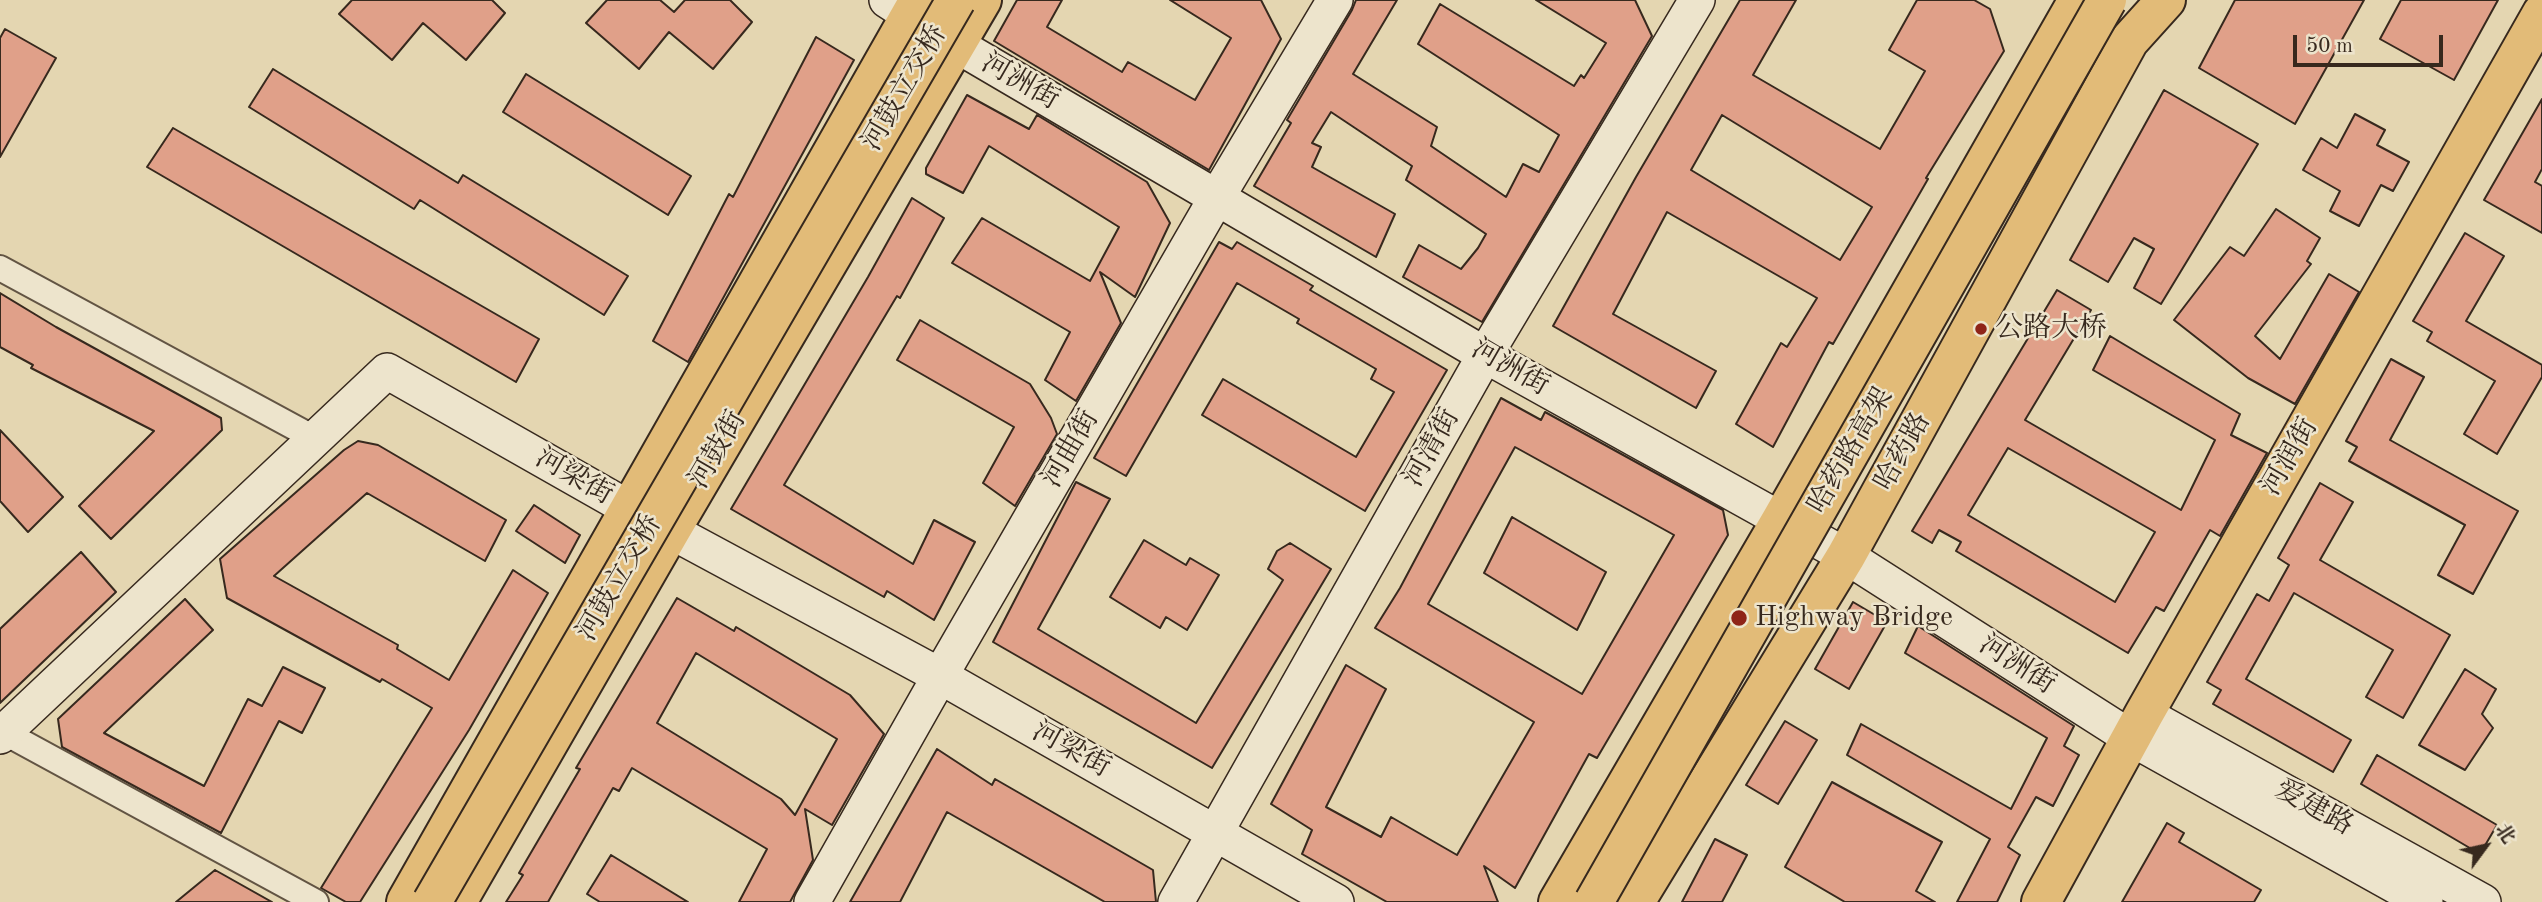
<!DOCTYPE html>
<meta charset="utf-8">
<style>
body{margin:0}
#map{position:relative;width:2542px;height:902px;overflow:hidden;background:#e4d6b1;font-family:"Old Standard TT","Noto Serif SC",serif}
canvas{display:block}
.north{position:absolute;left:2451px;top:811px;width:70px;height:70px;-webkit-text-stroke:5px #ede4cc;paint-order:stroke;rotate:57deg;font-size:19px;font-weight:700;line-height:28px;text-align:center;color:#37291e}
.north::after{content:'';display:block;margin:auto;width:24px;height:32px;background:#37291e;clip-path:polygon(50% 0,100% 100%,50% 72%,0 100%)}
.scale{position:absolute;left:2293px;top:35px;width:150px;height:32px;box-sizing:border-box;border:4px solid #37291e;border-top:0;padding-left:9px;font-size:21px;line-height:24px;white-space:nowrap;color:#37291e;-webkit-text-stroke:5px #ede4cc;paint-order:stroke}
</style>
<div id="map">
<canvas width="2542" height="902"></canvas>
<div class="north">北</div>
<div class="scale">50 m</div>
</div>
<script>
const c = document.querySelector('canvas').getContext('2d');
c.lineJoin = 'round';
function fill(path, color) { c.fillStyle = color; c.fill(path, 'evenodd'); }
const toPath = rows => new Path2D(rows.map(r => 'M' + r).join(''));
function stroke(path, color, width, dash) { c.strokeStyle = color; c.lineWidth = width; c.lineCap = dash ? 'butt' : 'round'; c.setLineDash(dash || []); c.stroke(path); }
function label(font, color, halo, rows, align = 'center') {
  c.font = font + ' "Old Standard TT","Noto Serif SC",serif'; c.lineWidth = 5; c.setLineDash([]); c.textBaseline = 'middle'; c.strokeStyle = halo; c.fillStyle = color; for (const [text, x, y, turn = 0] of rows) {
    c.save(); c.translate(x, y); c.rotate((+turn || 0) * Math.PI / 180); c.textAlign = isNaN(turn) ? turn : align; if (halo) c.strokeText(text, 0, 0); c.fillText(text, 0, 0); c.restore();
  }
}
const building = toPath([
 [352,0,492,0,505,13,466,60,423,23,392,60,339,14,352,0],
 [607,0,660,0,674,12,685,0,730,0,752,22,713,69,669,32,639,69,586,23,607,0],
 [1017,0,1062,0,1047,27,1122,72,1128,62,1195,100,1231,38,1170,0,1261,0,1281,39,1209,170,994,41,1017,0],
 [1356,0,1397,0,1353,74,1437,127,1431,146,1506,197,1523,164,1539,172,1559,135,1418,44,1440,4,1574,86,1581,75,1584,78,1606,43,1536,0,1635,0,1652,36,1482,322,1403,277,1419,245,1461,269,1478,248,1486,234,1406,180,1412,166,1331,112,1312,143,1321,147,1312,167,1395,214,1376,257,1254,186,1291,123,1287,120,1352,10,1356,0],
 [1740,0,1796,0,1753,75,1880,149,1925,71,1889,50,1917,0,1974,0,1990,9,2004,51,1926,178,1928,179,1833,344,1829,342,1773,447,1736,424,1781,343,1787,347,1817,298,1667,212,1613,314,1716,371,1696,408,1553,326,1636,177,1740,0],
 [1722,115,1872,207,1840,260,1691,170,1722,115],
 [2235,0,2364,0,2295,124,2199,68,2235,0],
 [2401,0,2498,0,2454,80,2380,39,2401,0],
 [5,29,56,58,0,157,0,38,5,29],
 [816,37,854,60,688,362,653,341,729,194,733,197,816,37],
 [273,69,458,183,463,175,628,276,604,315,420,200,414,209,249,107,273,69],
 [526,74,691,176,668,215,503,112,526,74],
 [2164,90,2258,144,2161,304,2134,288,2154,249,2134,238,2108,282,2070,260,2164,90],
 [967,95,1029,129,1037,115,1147,182,1170,223,1135,297,1100,272,1121,323,1076,401,1045,380,1070,332,952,263,982,218,1090,281,1119,227,989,146,963,193,926,174,926,168,967,95],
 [2542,99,2542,169,2535,182,2542,186,2542,233,2484,200,2542,99],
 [2355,114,2385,130,2377,145,2409,162,2393,191,2381,185,2359,226,2330,211,2340,191,2303,170,2321,138,2337,148,2355,114],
 [173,128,539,339,516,382,147,167,173,128],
 [912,198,944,218,900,298,897,296,784,485,913,564,934,520,975,542,934,620,887,591,884,597,731,509,868,277,912,198],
 [2276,209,2320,238,2307,261,2311,264,2255,336,2280,359,2329,274,2359,292,2295,404,2248,378,2174,320,2230,247,2244,256,2276,209],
 [2465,233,2504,256,2466,321,2542,365,2542,377,2497,454,2464,434,2495,381,2427,341,2432,332,2413,321,2465,233],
 [1219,242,1232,249,1237,242,1313,286,1310,290,1447,370,1365,511,1202,415,1223,379,1356,457,1394,392,1371,379,1376,369,1297,323,1299,319,1237,283,1126,476,1094,458,1219,242],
 [2057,290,2091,310,2025,420,2181,510,2215,440,2093,370,2110,336,2240,414,2231,435,2267,453,2220,536,2210,530,2164,611,2156,607,2128,653,1956,551,1961,542,1939,530,1932,543,1912,531,2057,290],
 [2008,448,2155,532,2115,602,1968,515,2008,448],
 [0,293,56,327,221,418,222,430,111,539,79,506,154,431,31,368,33,365,0,347,0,293],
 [920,320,1030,384,1051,418,1057,434,1015,506,983,483,1014,427,897,360,920,320],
 [2391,359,2424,377,2390,440,2518,511,2473,594,2438,575,2465,525,2349,461,2357,447,2346,441,2391,359],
 [1501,398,1541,420,1545,412,1723,510,1728,535,1597,758,1589,754,1515,888,1484,866,1498,902,1387,902,1302,854,1312,830,1271,804,1346,665,1386,689,1326,807,1381,837,1391,817,1457,855,1534,722,1375,628,1400,588,1501,398],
 [1515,447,1674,535,1582,694,1428,604,1515,447],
 [0,430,63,497,28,532,0,501,0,430],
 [358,441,378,445,506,520,485,561,367,493,274,576,398,645,397,649,449,680,513,570,548,593,469,730,360,902,346,902,321,888,432,708,382,679,380,682,227,598,220,559,344,450,358,441],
 [1076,482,1110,499,1038,629,1196,723,1283,580,1268,569,1277,551,1290,543,1331,569,1212,768,993,642,1076,482],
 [2320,483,2353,502,2320,560,2450,635,2403,718,2366,697,2393,650,2294,593,2246,679,2351,740,2333,772,2213,704,2221,690,2207,682,2257,594,2269,601,2289,565,2278,558,2320,483],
 [534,505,580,535,565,563,516,531,534,505],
 [1512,517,1606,572,1577,630,1484,573,1512,517],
 [1144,540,1186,565,1190,558,1219,575,1187,630,1166,617,1160,628,1110,597,1144,540],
 [81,552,116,592,0,703,0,629,81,552],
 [677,598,734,631,736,627,850,695,884,734,832,825,805,809,813,860,790,902,739,902,767,849,632,768,619,791,613,788,548,902,506,902,523,875,519,873,580,769,576,768,677,598],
 [696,653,837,739,795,815,781,799,657,723,696,653],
 [185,599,213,630,104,733,204,786,248,699,262,706,283,667,325,688,302,733,279,721,221,833,62,747,58,719,185,599],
 [1853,602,1887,622,1849,689,1815,669,1853,602],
 [1918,626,2074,726,2064,746,2079,755,2053,806,2036,797,2008,847,2020,855,1997,902,1957,902,1990,839,1847,755,1861,724,2011,809,2047,738,1905,653,1918,626],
 [2465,669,2496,689,2482,714,2493,728,2465,770,2419,745,2465,669],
 [1785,721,1817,740,1778,804,1746,785,1785,721],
 [937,749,992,785,995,779,1153,870,1156,902,1105,902,947,812,900,902,850,902,937,749],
 [2377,755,2497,825,2480,854,2361,784,2377,755],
 [1832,782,1942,842,1916,891,1935,902,1845,902,1785,867,1832,782],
 [2167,823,2184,833,2179,842,2261,890,2254,902,2122,902,2167,823],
 [1715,839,1747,855,1722,902,1682,902,1715,839],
 [611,855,688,902,600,902,587,894,611,855],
 [215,870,272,902,176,902,215,870]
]);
const street = toPath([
 [0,268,314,438],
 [0,730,316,902]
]);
const secondary = toPath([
 [887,0,955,44,1485,355,1846,556,2131,738,2425,902],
 [2144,714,2483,902],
 [0,736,387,371,630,509,940,676,1336,902],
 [812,902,940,676,1217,197,1335,0],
 [1176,902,1485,355,1697,0]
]);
const highway = toPath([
 [406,902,919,0],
 [457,902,671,530,982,0],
 [1558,902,1781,520,2078,0],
 [1635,902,1846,556,2129,41,2166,0],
 [2041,902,2144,714,2542,13]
]);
const highwayBridge = toPath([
 [432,902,956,0],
 [1594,902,2107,0]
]);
const markers = [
 [1981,329,7,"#8f2418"],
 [1739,618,9,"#8f2418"]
];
const streetNames = [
 ["河洲街",1020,82,30],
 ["河鼓立交桥",905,88,-60],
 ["河洲街",1510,368,30],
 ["河清街",1432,448,-61],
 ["河曲街",1071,449,-60],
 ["河鼓街",718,450,-60],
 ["哈药路高架",1851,451,-60],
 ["哈药路",1903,452,-61],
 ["河润街",2290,457,-60],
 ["河梁街",574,477,30],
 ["河鼓立交桥",620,578,-60],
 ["河洲街",2017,665,33],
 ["河梁街",1071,750,29],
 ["爱建路",2314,808,29]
];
const poiNames = [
 ["公路大桥",1995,329],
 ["Highway Bridge",1755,618]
];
fill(building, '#e0a089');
stroke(building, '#37291e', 2);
stroke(street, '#625443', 28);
stroke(secondary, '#37291e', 38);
stroke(highway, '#37291e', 42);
stroke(street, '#ede4cc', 24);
stroke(secondary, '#ede4cc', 35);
stroke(highway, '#e2bb78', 38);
stroke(highwayBridge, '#37291e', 42, []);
stroke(highwayBridge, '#e2bb78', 38);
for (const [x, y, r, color] of markers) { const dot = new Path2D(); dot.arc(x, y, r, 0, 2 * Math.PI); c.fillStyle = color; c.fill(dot); stroke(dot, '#ede4cc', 2.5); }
label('28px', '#37291e', '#ede4cc', streetNames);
label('28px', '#37291e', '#ede4cc', poiNames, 'left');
</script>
